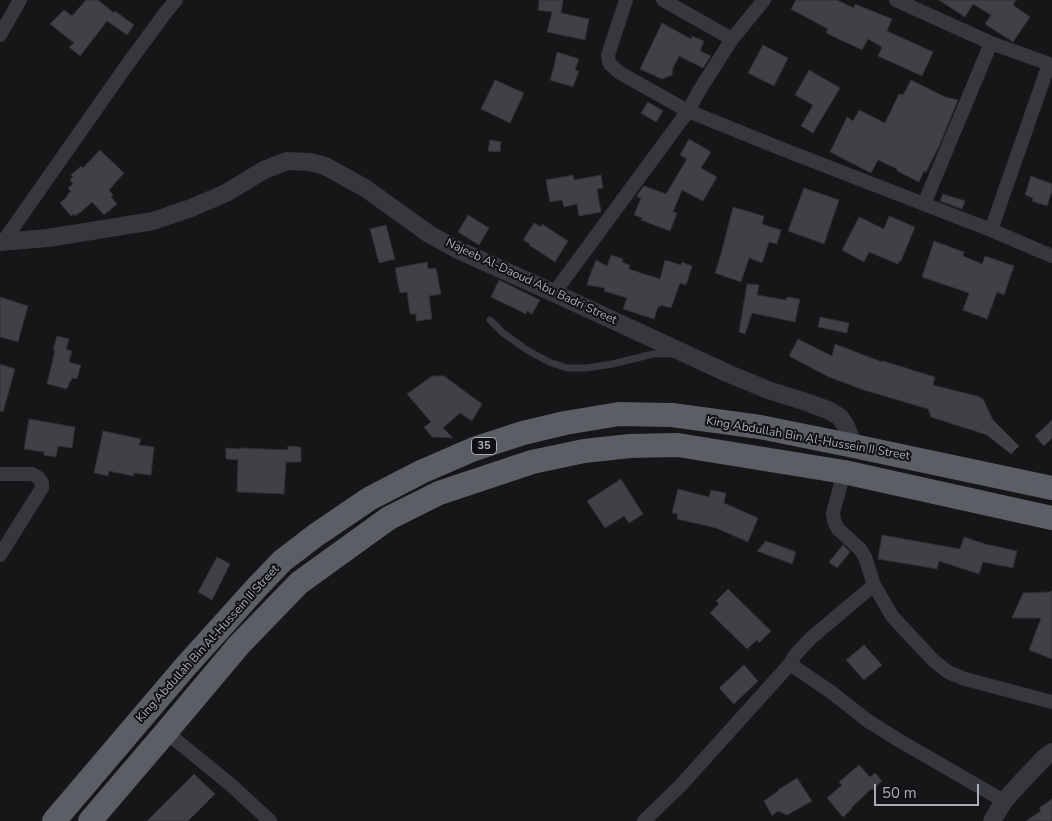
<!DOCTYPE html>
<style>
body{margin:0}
#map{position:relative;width:1052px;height:821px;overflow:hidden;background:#161618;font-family:"Nunito Sans",sans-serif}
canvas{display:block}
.scale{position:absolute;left:874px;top:784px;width:105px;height:22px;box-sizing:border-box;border:2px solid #a8adb8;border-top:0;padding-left:6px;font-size:15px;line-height:18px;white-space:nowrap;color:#a8adb8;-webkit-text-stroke:4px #111113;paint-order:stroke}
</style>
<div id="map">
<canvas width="1052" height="821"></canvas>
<div class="scale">50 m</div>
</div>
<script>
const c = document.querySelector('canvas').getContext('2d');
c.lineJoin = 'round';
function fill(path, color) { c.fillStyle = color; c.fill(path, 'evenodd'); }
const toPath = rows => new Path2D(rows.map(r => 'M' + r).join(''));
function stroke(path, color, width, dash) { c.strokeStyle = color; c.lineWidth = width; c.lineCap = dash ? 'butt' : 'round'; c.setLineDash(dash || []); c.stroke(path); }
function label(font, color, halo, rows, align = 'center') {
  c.font = font + ' "Nunito Sans",sans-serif'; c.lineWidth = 4; c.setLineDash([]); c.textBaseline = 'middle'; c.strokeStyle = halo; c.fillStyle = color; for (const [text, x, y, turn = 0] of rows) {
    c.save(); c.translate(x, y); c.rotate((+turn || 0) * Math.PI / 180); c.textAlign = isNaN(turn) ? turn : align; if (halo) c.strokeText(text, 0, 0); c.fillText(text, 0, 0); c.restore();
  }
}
const building = toPath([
 [86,0,98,0,114,13,115,11,134,25,127,35,107,21,80,56,69,47,74,43,50,24,64,10,72,16,86,0],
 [539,0,563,0,561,13,589,19,585,40,547,32,552,12,538,10,539,0],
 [796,0,837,0,854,8,855,4,892,19,887,31,933,52,922,76,878,56,882,47,868,39,862,50,826,33,828,29,791,9,796,0],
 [939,0,1016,0,1013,5,1030,17,1013,42,985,24,991,15,973,4,965,17,939,0],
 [662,23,691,39,692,36,704,41,700,51,711,56,703,68,679,56,673,68,672,75,662,79,640,69,662,23],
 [763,45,788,58,774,86,748,73,763,45],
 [557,52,579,59,575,70,579,71,573,87,550,80,554,67,557,52],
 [809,70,840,88,813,133,801,126,813,105,795,95,809,70],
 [495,80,524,93,510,123,481,109,495,80],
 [911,80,945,97,958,100,939,146,926,172,924,171,919,182,897,171,897,169,878,160,871,173,830,152,847,117,853,121,859,110,885,123,899,94,903,95,911,80],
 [648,102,663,111,656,122,641,113,648,102],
 [689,139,711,152,701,168,717,177,703,201,682,190,673,212,677,213,670,231,641,220,642,218,634,215,641,198,637,197,638,194,644,186,666,194,687,159,680,155,689,139],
 [490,140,501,142,500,152,488,151,490,140],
 [100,150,124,173,109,190,113,195,111,197,117,204,104,215,92,202,80,213,80,212,75,216,74,214,71,216,60,203,68,196,67,195,71,191,68,188,73,184,70,180,73,177,71,175,81,166,83,168,100,150],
 [573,175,574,180,601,175,603,188,597,189,601,212,579,216,577,204,564,207,562,200,550,202,546,180,573,175],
 [1031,176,1052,184,1052,191,1047,206,1032,201,1033,198,1025,195,1031,176],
 [804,188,839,200,824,244,788,231,804,188],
 [943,194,965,201,962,209,940,201,943,194],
 [733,207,764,216,762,224,781,230,777,244,769,242,762,263,749,258,741,282,715,273,721,254,733,207],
 [468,215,489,228,479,245,458,232,468,215],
 [889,216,915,227,901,261,900,260,898,264,869,252,864,262,842,250,859,217,884,229,889,216],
 [534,223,541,227,542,224,568,241,555,262,529,245,530,244,523,240,534,223],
 [386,225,395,259,379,263,370,229,386,225],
 [934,241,961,251,964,252,963,256,982,264,985,256,1014,266,1004,295,997,292,987,319,963,310,969,293,922,277,934,241],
 [611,255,623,259,622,262,630,265,629,269,660,279,665,260,681,265,682,262,692,266,686,285,680,283,671,308,661,305,660,307,658,307,654,319,623,309,627,298,604,291,605,288,587,285,589,278,596,260,607,266,611,255],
 [427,262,428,269,436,268,441,294,429,296,432,319,416,321,416,314,410,314,407,292,400,293,395,268,427,262],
 [499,280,540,300,532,314,527,311,526,314,491,297,499,280],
 [747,284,759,285,757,295,786,300,787,297,800,299,795,322,752,313,745,334,739,332,747,284],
 [0,297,28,306,18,342,0,337,0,297],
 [820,317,849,323,847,333,818,327,820,317],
 [57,336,69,339,66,349,72,351,69,361,71,363,81,365,77,379,72,378,71,381,70,381,67,389,47,384,55,350,53,350,57,336],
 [798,339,832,356,835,344,882,362,883,361,935,377,933,385,977,396,983,399,993,420,1019,446,1011,454,987,435,931,417,928,409,864,390,829,377,789,356,798,339],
 [0,364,15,369,3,412,0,411,0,364],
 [432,376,444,376,482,404,472,421,460,413,443,428,453,438,432,437,424,427,431,422,407,394,432,376],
 [29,419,75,427,72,448,58,446,56,457,44,455,44,452,24,449,29,419],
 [1052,420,1052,438,1044,446,1035,436,1052,420],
 [103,431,141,439,139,445,154,447,151,475,134,473,133,476,109,471,108,476,94,473,103,431],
 [288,446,301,447,301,462,286,462,284,494,237,492,238,460,226,459,226,448,240,449,240,448,288,450,288,446],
 [621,479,643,514,629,523,624,516,605,528,587,501,621,479],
 [678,489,709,497,711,490,726,493,724,503,758,518,748,542,716,528,677,519,678,514,672,513,678,489],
 [882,535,960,549,964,537,985,544,1017,551,1013,568,983,562,979,574,939,561,937,569,878,559,882,535],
 [766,541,796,552,792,564,757,551,766,541],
 [843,545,850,552,837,568,829,562,843,545],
 [217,557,230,564,212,600,198,592,217,557],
 [728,589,771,631,759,643,757,640,747,649,710,613,719,604,716,601,728,589],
 [1051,591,1052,591,1052,659,1029,650,1041,618,1012,618,1023,593,1050,592,1051,591],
 [864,645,882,665,864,680,846,660,864,645],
 [744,665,758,681,734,704,719,688,744,665],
 [859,765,870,777,875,773,882,781,872,790,871,789,851,808,852,809,843,817,827,798,842,785,839,782,859,765],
 [194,774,215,794,188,821,147,821,194,774],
 [797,778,812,801,787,815,778,811,772,816,764,801,778,791,778,790,797,778],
 [1052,799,1052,821,1026,821,1041,811,1039,808,1052,799]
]);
const service = toPath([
 [490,320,503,333,527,350,549,362,567,368,587,368,612,364,653,354,675,354]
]);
const minor = toPath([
 [626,0,608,55,609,62,611,65,620,73,688,111,782,149,991,230,1052,256],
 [663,0,732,39],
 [896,0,991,43,1052,65],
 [0,35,20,0],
 [924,204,991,43],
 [991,230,1049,64],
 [3,242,127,65,166,12,176,0],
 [554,293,688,111,699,91,732,39,764,0],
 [844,472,833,513,834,521,838,529,860,549,865,557,874,585,892,616,918,644,934,661,948,672,965,679,1052,702],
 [0,474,32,474,39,478,42,483,42,488,0,555],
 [790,664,831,692,868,721,900,741,1004,801],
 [166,732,231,785,270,821],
 [644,821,681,785,790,664,795,655,811,638,874,585]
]);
const tertiary = toPath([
 [0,242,48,238,153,221,191,208,226,193,264,170,287,161,310,162,325,166,365,188,429,234,456,249,554,293,727,373,768,390,806,402,828,410,840,417,846,426,850,436,849,445],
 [992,821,1004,801,1023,780,1044,758,1052,752]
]);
const trunk = toPath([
 [54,821,185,667,258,586,282,561,316,535,369,499,421,472,474,449,523,433,565,423,619,414,672,415,760,427,849,445,1052,488],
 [90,821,166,732,239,645,299,583,389,518,439,493,532,462,584,451,630,446,678,445,844,472,1052,518]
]);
const shields = [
 [484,446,25]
];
const shieldNames = [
 ["35",484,446]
];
const streetNames = [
 ["Najeeb Al-Daoud Abu Badri Street",531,282,25],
 ["King Abdullah Bin Al-Hussein II Street",808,439,10],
 ["King Abdullah Bin Al-Hussein II Street",208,644,-48]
];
fill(building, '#404145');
stroke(building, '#303034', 1);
stroke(service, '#37383d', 7);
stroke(minor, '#37383d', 14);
stroke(tertiary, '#37383d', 18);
stroke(trunk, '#5b5e65', 24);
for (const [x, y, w] of shields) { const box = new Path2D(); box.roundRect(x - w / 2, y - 8.5, w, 17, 4); c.fillStyle = '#111113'; c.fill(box); stroke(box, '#a8adb8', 1); }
label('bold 11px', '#a8adb8', null, shieldNames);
label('12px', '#a8adb8', '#111113', streetNames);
</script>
